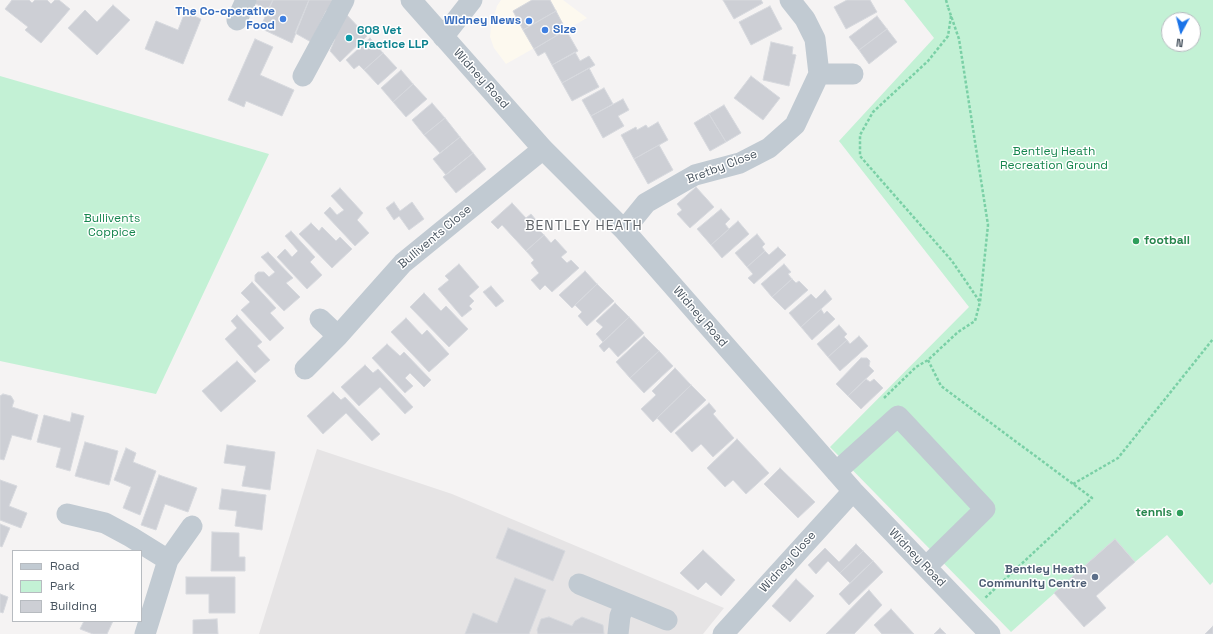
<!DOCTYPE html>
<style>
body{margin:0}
#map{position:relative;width:1213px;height:634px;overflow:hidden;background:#f5f3f3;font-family:"Space Grotesk",sans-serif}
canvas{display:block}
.legend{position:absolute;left:12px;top:550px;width:130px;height:72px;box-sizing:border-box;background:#fff;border:1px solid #b7bbc0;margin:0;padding:5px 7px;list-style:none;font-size:12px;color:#4a5661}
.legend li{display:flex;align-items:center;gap:8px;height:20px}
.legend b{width:20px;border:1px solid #b7bbc0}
.north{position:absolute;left:1161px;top:12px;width:40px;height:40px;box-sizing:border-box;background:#fff;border:1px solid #b7bbc0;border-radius:50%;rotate:187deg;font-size:11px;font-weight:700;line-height:16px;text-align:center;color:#4a5661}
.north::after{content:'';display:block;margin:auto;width:14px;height:18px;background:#1a73e8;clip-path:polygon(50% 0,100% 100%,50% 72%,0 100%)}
</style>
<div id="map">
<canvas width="1213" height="634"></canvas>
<ul class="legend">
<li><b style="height:5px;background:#c1cad2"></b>Road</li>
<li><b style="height:11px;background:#c3f1d5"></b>Park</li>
<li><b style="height:11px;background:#cdcfd5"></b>Building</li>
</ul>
<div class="north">N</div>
</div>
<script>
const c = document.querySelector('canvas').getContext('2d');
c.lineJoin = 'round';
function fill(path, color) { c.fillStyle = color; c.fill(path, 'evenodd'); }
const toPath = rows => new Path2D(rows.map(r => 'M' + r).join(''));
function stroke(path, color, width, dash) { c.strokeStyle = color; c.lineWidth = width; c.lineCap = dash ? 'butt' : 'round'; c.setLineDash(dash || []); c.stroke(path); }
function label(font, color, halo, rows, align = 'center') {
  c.font = font + ' "Space Grotesk",sans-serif'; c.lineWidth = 3; c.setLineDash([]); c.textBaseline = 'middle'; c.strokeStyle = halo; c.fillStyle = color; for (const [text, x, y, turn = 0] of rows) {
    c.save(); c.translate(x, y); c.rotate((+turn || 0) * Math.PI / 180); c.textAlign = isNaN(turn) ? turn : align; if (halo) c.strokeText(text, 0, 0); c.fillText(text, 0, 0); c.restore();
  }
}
const commercial = toPath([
 [501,0,563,0,587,18,506,64,494,48,490,37,491,26,497,6]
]);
const education = toPath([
 [317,449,452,494,724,608,703,634,259,634]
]);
const green = toPath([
 [904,0,1213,0,1213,582,1210,585,1167,535,1135,562,1115,539,1011,632,830,447,969,307,839,141,934,38],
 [1169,20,1193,20,1193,44,1169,44],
 [0,76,269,154,156,394,0,361]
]);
const building = toPath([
 [12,0,29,0,32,3,35,0,47,0,51,4,55,0,59,0,70,9,41,43,25,30,28,27,5,9,12,0],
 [256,0,273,0,268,10,254,3,256,0],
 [273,0,309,0,292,43,260,28,273,0],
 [309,0,337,0,326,11,311,42,295,33,309,0],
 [532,0,550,0,556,11,523,30,513,11,532,0],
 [723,0,761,0,763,3,734,19,723,0],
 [847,0,870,0,877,12,846,29,834,7,847,0],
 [113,5,130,20,97,55,68,28,85,10,97,22,113,5],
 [770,6,782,29,751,45,739,22,770,6],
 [556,11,566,30,534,49,523,30,556,11],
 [185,12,201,19,183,64,145,49,156,21,178,30,185,12],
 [344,12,367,36,340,62,330,51,335,39,332,37,344,12],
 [877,16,887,29,859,50,849,37,877,16],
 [887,29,897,42,869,64,859,50,887,29],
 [566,30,578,51,552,65,545,52,538,56,534,49,566,30],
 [370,38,383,53,364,70,359,65,354,69,346,60,370,38],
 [255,39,273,47,260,75,294,90,282,116,246,101,244,107,228,100,255,39],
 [771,42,793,47,792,54,796,55,789,86,763,80,771,42],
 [575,52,580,61,589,56,595,65,562,83,552,65,575,52],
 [383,53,397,68,378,85,364,70,383,53],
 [589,68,599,87,572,101,562,83,589,68],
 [401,70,413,84,393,102,381,88,401,70],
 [751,76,780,98,763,120,734,98,751,76],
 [413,84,427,99,406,117,393,102,413,84],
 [604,88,613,104,591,116,582,100,604,88],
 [623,99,629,110,618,116,624,126,603,138,591,116,623,99],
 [432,103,445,118,424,135,412,120,432,103],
 [724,105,741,133,726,142,709,114,724,105],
 [709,114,726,142,710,151,694,123,709,114],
 [445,118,460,137,440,153,424,135,445,118],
 [658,122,668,140,634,159,621,135,636,127,637,130,646,125,648,128,658,122],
 [460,137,473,153,446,175,433,159,460,137],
 [659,145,673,170,648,184,634,159,659,145],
 [473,153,486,169,456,193,443,177,473,153],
 [696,187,714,207,690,228,677,214,682,210,677,204,696,187],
 [340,188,363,213,357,220,369,233,355,246,324,213,330,207,337,215,344,210,331,196,340,188],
 [394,202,400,211,412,202,424,219,409,230,399,216,394,220,386,208,394,202],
 [512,203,526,218,531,214,541,226,538,229,544,235,526,251,502,225,498,229,491,222,512,203],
 [721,209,730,219,725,224,729,229,711,245,697,229,721,209],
 [738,221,749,234,722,258,711,245,738,221],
 [311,223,319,231,322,227,336,241,340,237,352,249,332,268,299,234,311,223],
 [291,231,315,257,310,262,322,275,307,289,277,257,285,249,292,257,298,251,285,236,291,231],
 [757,234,765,244,762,247,765,251,747,267,735,253,757,234],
 [544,235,551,243,555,239,567,252,561,257,567,263,571,260,579,268,552,292,545,285,540,290,531,280,539,273,531,263,534,260,526,251,544,235],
 [778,247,786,255,754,284,748,278,753,274,747,267,765,251,769,255,778,247],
 [268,252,293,278,286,283,300,297,284,311,255,281,255,275,258,272,264,272,269,277,275,272,261,257,268,252],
 [459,264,479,287,469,296,474,301,469,306,472,309,462,317,438,289,449,280,445,276,459,264],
 [784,264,791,272,788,274,792,279,772,297,761,284,784,264],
 [585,271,597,284,572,308,559,295,585,271],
 [792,279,796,283,799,281,808,290,785,310,772,297,792,279],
 [252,282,276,308,270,313,284,328,270,341,241,310,250,302,241,293,252,282],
 [597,284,614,301,587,326,578,316,582,312,575,305,597,284],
 [491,286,504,301,496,307,483,292,491,286],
 [825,290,832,299,801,327,789,313,811,294,816,299,825,290],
 [424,293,441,311,446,306,468,329,449,347,410,307,424,293],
 [615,303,629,317,603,342,596,334,603,327,596,321,615,303],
 [821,309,824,314,827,311,835,319,812,340,801,327,821,309],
 [237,315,262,342,257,346,270,360,255,373,225,339,237,328,231,321,237,315],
 [629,317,644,333,618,357,609,347,604,352,599,346,629,317],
 [406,318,422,335,427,330,449,354,429,372,391,332,406,318],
 [839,325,847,334,844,337,847,340,828,357,817,344,839,325],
 [644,336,659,351,630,378,616,362,644,336],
 [859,336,868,346,840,371,828,357,847,340,850,344,859,336],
 [387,344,400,356,404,352,431,380,424,387,410,373,405,378,413,386,405,393,372,358,387,344],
 [659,351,673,366,644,393,630,378,659,351],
 [861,358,867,358,870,361,869,366,874,371,848,396,836,384,861,358],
 [237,361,256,381,221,412,202,391,237,361],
 [365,365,373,373,378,369,413,407,405,414,380,387,359,406,341,387,365,365],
 [675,368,691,385,653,422,641,409,656,395,652,391,675,368],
 [866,379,870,382,874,379,883,388,861,409,848,396,866,379],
 [691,385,706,400,671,433,657,418,691,385],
 [333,392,341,400,345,397,380,434,372,441,346,413,323,434,307,416,333,392],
 [3,394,11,396,14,401,12,407,38,415,31,440,12,435,4,460,0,459,0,396,3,394],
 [709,403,716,411,713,414,734,438,713,457,701,444,692,452,675,433,709,403],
 [72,413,84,416,70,471,56,467,61,448,37,442,44,415,70,422,72,413],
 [737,439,769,473,746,494,733,480,725,487,707,468,737,439],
 [85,442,118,451,109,485,75,476,85,442],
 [227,445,275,452,270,490,242,486,246,466,224,463,227,445],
 [126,448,136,453,133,462,156,471,140,515,123,508,131,487,114,480,126,448],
 [780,468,815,502,798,518,764,484,780,468],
 [159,475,197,488,188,512,165,504,156,530,141,525,159,475],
 [0,480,17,486,9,506,27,513,21,528,0,520,0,480],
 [222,489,266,495,262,530,235,526,237,511,219,509,222,489],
 [0,524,10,528,2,547,0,546,0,524],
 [508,528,565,551,553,581,496,558,508,528],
 [212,532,239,533,239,557,245,557,245,571,211,571,212,532],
 [1115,539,1135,562,1096,596,1106,608,1084,627,1054,593,1115,539],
 [856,544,863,551,840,573,828,561,816,574,808,565,825,548,839,562,856,544],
 [703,550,735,580,721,596,706,582,698,590,680,573,703,550],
 [863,551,873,561,850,583,840,573,863,551],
 [873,561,883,572,849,605,839,594,873,561],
 [186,577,235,577,235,613,209,613,209,594,186,594,186,577],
 [515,578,546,590,529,634,465,634,473,613,497,623,515,578],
 [796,579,814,596,790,622,772,606,796,579],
 [869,590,882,605,854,634,826,634,869,590],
 [0,594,8,597,3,613,0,612,0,594],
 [891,609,914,634,882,634,874,625,891,609],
 [549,617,572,626,575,621,582,617,603,625,604,634,538,634,537,630,541,619,549,617],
 [217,619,218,634,193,634,193,620,217,619],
 [84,621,113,621,107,634,93,634,80,629,84,621],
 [1213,626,1213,634,1205,634,1213,626],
 [940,628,946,634,934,634,940,628]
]);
const path = toPath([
 [946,0,948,7],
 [951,16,948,36,928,61,873,112,860,135,860,156,952,261,980,302],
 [928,360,941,386,1092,498,985,598],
 [884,398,916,367,928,360,958,332,975,321,980,302,988,225,959,39,948,7],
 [1073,484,1118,458,1213,339]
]);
const minor = toPath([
 [411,0,543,149,624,230,853,491,990,634],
 [237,20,246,0],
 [443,37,472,0],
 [819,74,853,74],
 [303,76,344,0],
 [624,230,646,203,695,175,740,163,769,148,795,125,819,74,815,39,805,19,790,0],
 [320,319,338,336],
 [305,369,338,336,403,263,543,149],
 [836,472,898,416,985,509,926,567],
 [67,514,105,523,131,537,168,560],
 [579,584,667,620],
 [145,634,168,560,192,526],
 [618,634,620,616,625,604],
 [723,634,853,491]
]);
const markers = [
 [283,19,4,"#3f7fe0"],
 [529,21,4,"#3f7fe0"],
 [545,30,4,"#3f7fe0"],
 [349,38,4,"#0f9aa8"],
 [1136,241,4,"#2e9e5b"],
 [1180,513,4,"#2e9e5b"],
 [1095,577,4,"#5c6f8a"]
];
const shopNames = [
 ["The Co-operative",275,12],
 ["Food",275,26],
 ["Widney News",521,21],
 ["Size",553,30,"left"]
];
const cultureNames = [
 ["608 Vet",357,31],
 ["Practice LLP",357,45]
];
const streetNames = [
 ["Widney Road",481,79,48],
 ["Bretby Close",722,167,-21],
 ["Bullivents Close",435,237,-40],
 ["Widney Road",700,317,49],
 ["Widney Road",917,558,46],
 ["Widney Close",788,562,-48]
];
const parkNames = [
 ["Bentley Heath",1054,152],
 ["Recreation Ground",1054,166],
 ["Bullivents",112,219],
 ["Coppice",112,233]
];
const leisureNames = [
 ["football",1144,241],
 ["tennis",1172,513,"right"]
];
const serviceNames = [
 ["Bentley Heath",1087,570],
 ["Community Centre",1087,584]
];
const quarterNames = [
 ["BENTLEY HEATH",584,226]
];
fill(commercial, '#fdf9ef');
fill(education, '#e6e4e5');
fill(green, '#c3f1d5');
fill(building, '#cdcfd5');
stroke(building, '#d7d9de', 1);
stroke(path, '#7ad0a6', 2.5, [3, 2]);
stroke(minor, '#c1cad2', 21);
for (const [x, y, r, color] of markers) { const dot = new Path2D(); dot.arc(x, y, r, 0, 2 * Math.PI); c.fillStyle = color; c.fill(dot); stroke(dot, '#fff', 1.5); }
label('bold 12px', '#366cbe', '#fff', shopNames, 'right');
label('bold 12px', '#0d838f', '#fff', cultureNames, 'left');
label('12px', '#4a5661', '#fff', streetNames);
label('12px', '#17864f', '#fff', parkNames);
label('bold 12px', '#27864d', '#fff', leisureNames, 'left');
label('bold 12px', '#4e5e75', '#fff', serviceNames, 'right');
c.letterSpacing = '1px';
label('14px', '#5f6368', '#fff', quarterNames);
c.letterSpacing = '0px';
</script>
